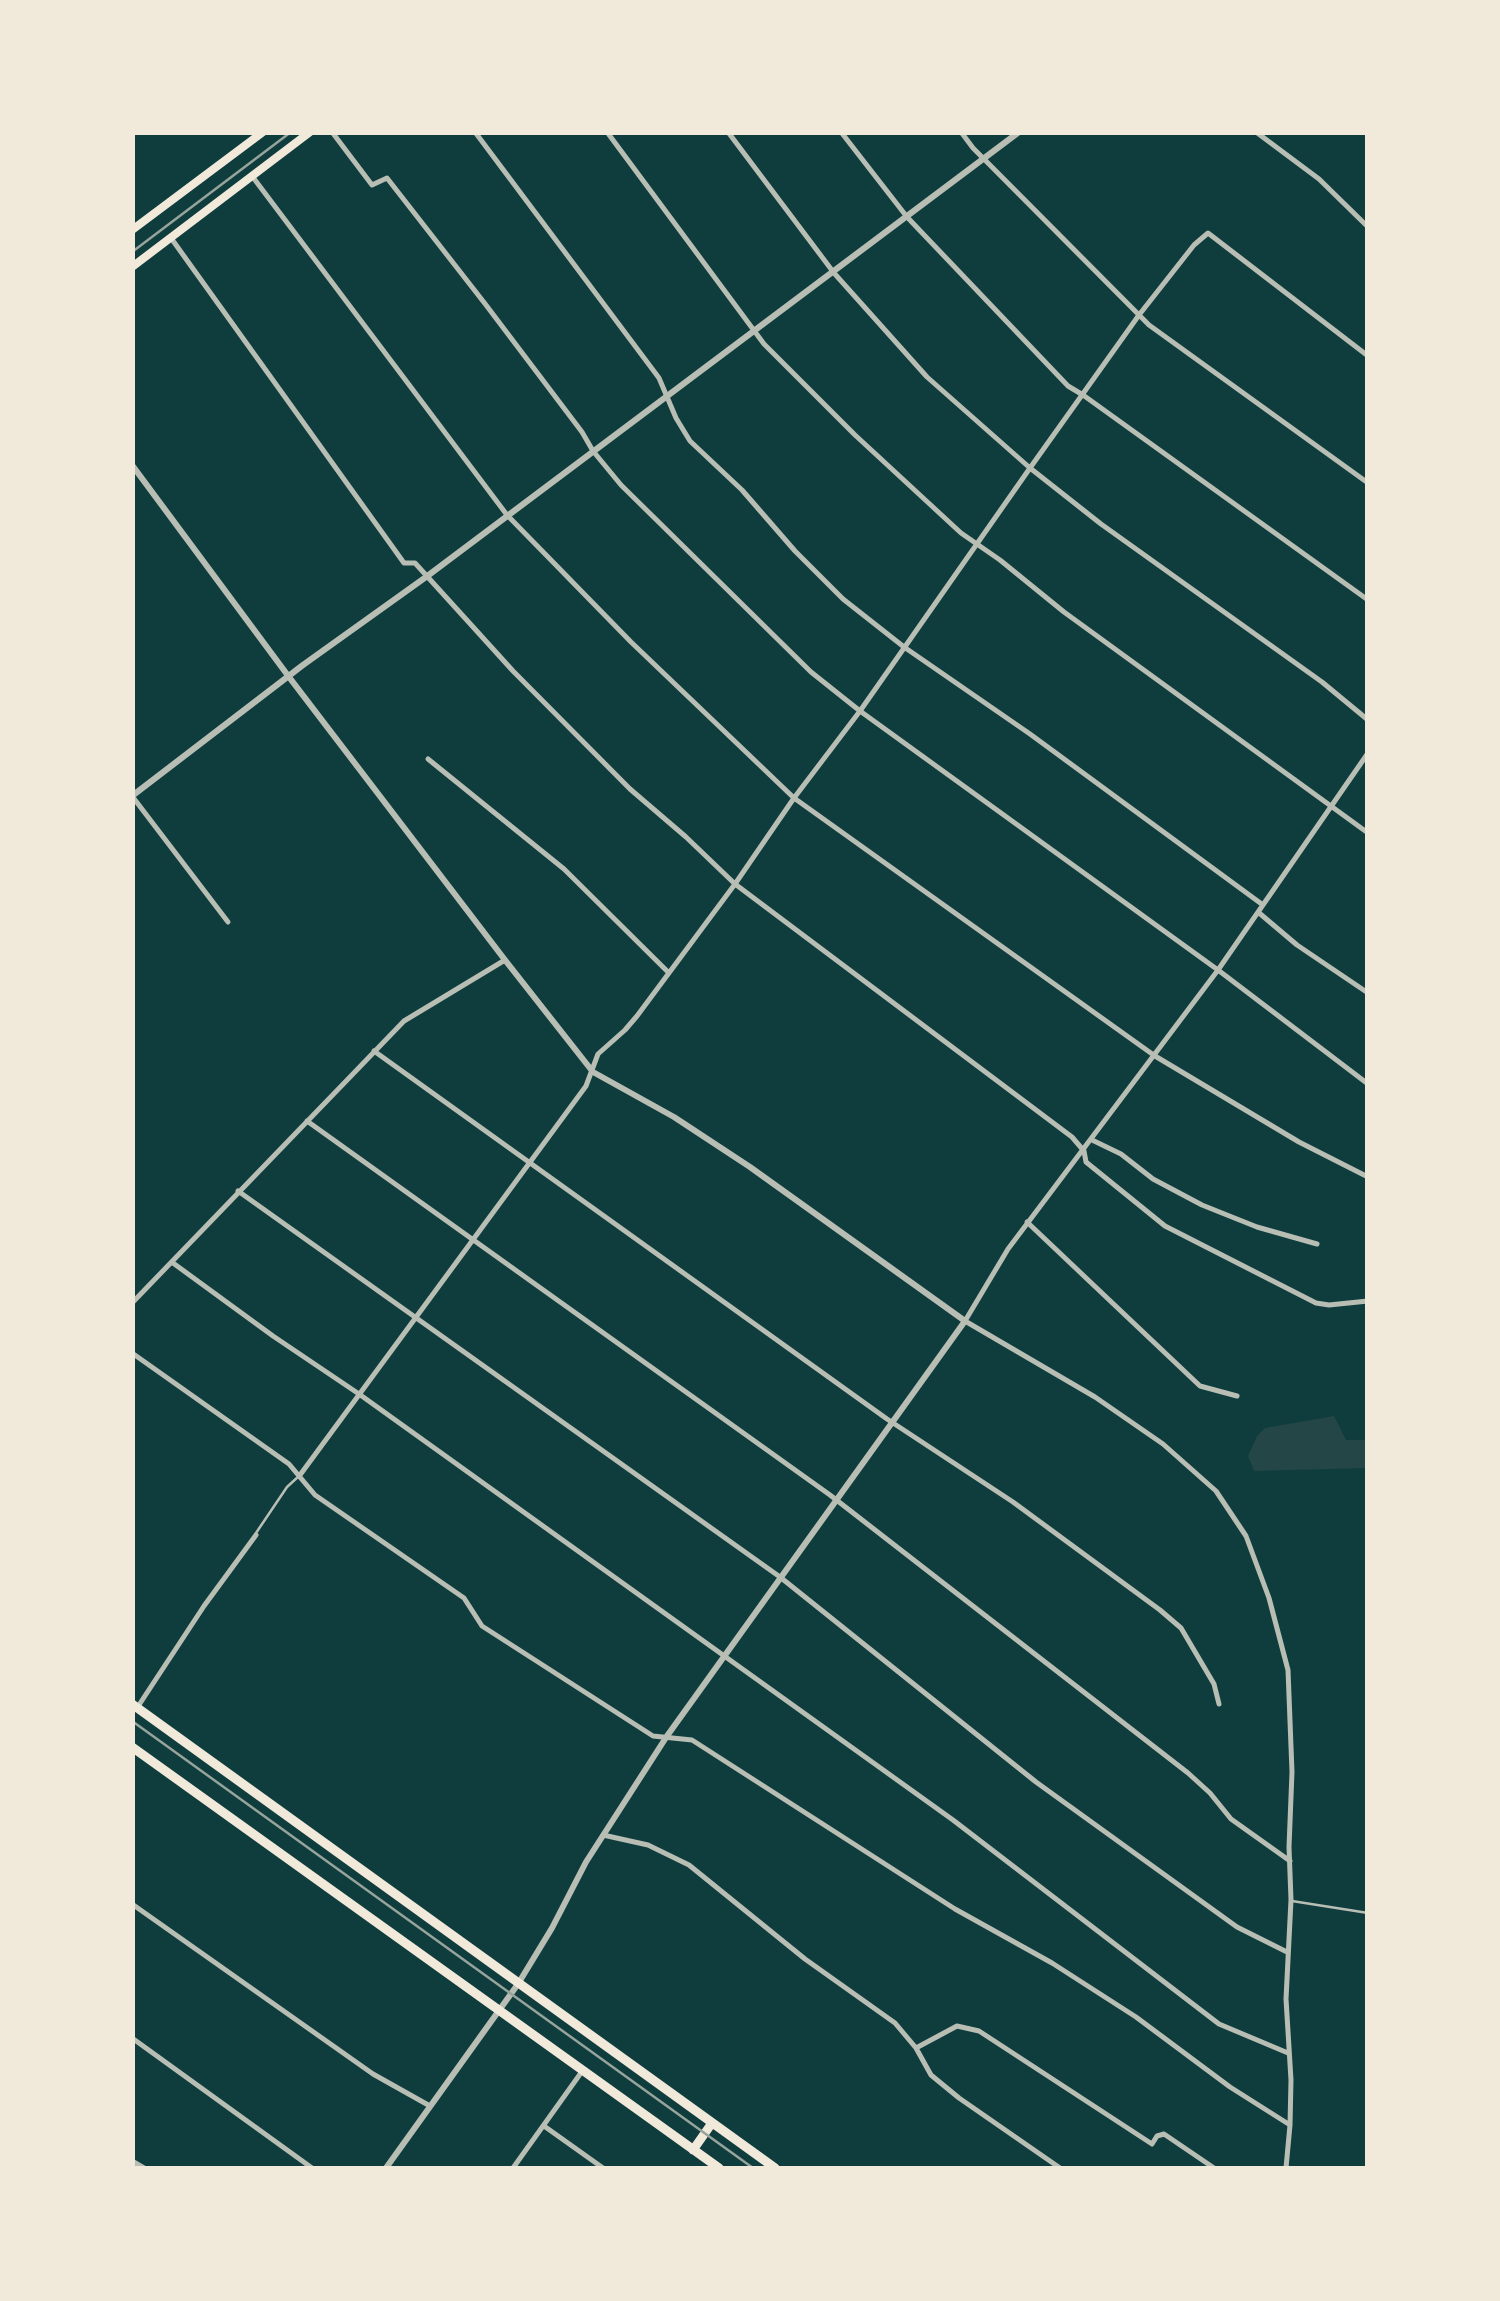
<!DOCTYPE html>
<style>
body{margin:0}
#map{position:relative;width:1500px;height:2301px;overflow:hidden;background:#0f3d3e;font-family:Barlow,sans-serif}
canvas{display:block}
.frame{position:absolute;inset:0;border:135px solid #f1e9da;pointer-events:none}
</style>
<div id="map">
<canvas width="1500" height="2301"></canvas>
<div class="frame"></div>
</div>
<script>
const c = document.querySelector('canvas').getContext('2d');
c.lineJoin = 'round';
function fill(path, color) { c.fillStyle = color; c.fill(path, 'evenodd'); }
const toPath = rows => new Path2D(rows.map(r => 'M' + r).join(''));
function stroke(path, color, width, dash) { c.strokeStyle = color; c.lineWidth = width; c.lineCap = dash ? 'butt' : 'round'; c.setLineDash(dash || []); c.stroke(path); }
const green = toPath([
 [1334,1416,1346,1440,1367,1440,1367,1468,1254,1471,1248,1456,1257,1436,1265,1428]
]);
const service = toPath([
 [256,1533,287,1487,299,1476],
 [1292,1901,1368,1913]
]);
const minor = toPath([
 [332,132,372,185,387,178,486,305,582,432,593,451,621,485,811,672,860,711,1218,970,1368,1084],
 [475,132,659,378,676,418,690,441,742,490,795,551,843,599,904,647,1030,734,1263,905],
 [607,132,764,344,855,435,961,533,1000,560,1064,612,1368,833],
 [728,132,834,273,927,377,1030,468,1101,524,1322,682,1368,720],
 [841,132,907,217,1068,386,1083,395,1368,600],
 [961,132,973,148,1149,325,1368,483],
 [1256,132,1319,179,1368,227],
 [252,176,507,515,631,642,794,798,1155,1056,1299,1142,1368,1177],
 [171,238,404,563,415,563,513,671,630,789,686,837,735,884,1072,1137,1084,1151,1086,1162,1165,1226,1316,1303,1329,1305,1368,1301],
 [428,759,564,869,669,973],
 [132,796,228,922],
 [1258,912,1297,945,1368,993],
 [374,1051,887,1419,1013,1502,1160,1610,1181,1628,1214,1684,1219,1704],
 [307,1121,830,1495,1188,1773,1210,1793,1231,1819,1290,1861],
 [1092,1140,1121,1154,1153,1179,1202,1205,1257,1227,1317,1244],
 [238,1191,780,1577,1036,1782,1237,1927,1287,1952],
 [1027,1222,1200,1386,1237,1396],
 [173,1263,273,1336,359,1394,953,1820,1219,2024,1288,2053],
 [132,1303,404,1021,505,960],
 [132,1353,289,1464,315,1495,464,1598,482,1626,653,1736,692,1740,955,1909,1052,1963,1136,2017,1230,2087,1290,2125],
 [300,1475,586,1086,598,1054,625,1030,637,1016,735,884,794,798,860,711,1030,468,1139,315,1194,245,1208,233,1368,356],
 [137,1708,204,1606,256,1535],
 [603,1835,648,1845,689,1865,805,1959,895,2023,916,2048,957,2026,979,2031,1152,2144,1157,2136,1164,2134,1214,2168],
 [132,1904,373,2074,430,2106],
 [132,2038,312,2168],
 [916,2048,931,2075,959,2098,1060,2168],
 [544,2126,603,2168],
 [132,2161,144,2168],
 [513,2168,583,2070],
 [1286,2168,1290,2125,1291,2080,1286,1999,1291,1900,1289,1847,1292,1772,1288,1670,1269,1598,1246,1536,1216,1491,1163,1444,1095,1397,965,1321,1008,1249,1218,970,1368,753]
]);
const tertiary = toPath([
 [132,465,289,677,505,960,593,1072,674,1117,750,1167,965,1321,667,1736,586,1862,552,1928,518,1984,386,2168],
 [132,796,303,665,426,577,1019,132]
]);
const secondary = toPath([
 [132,230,263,132],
 [132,267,310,132]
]);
const primary = toPath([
 [132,1704,775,2168],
 [132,1747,719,2168],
 [693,2150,712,2123]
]);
const tram = toPath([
 [132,252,291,132],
 [132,1721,753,2168]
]);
fill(green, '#244646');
stroke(service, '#b8beb3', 2.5);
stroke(minor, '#b8beb3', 5);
stroke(tertiary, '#b8beb3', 6);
stroke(secondary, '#f1e9da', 8);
stroke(primary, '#f1e9da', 9);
stroke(tram, '#97a49c', 2.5);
</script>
